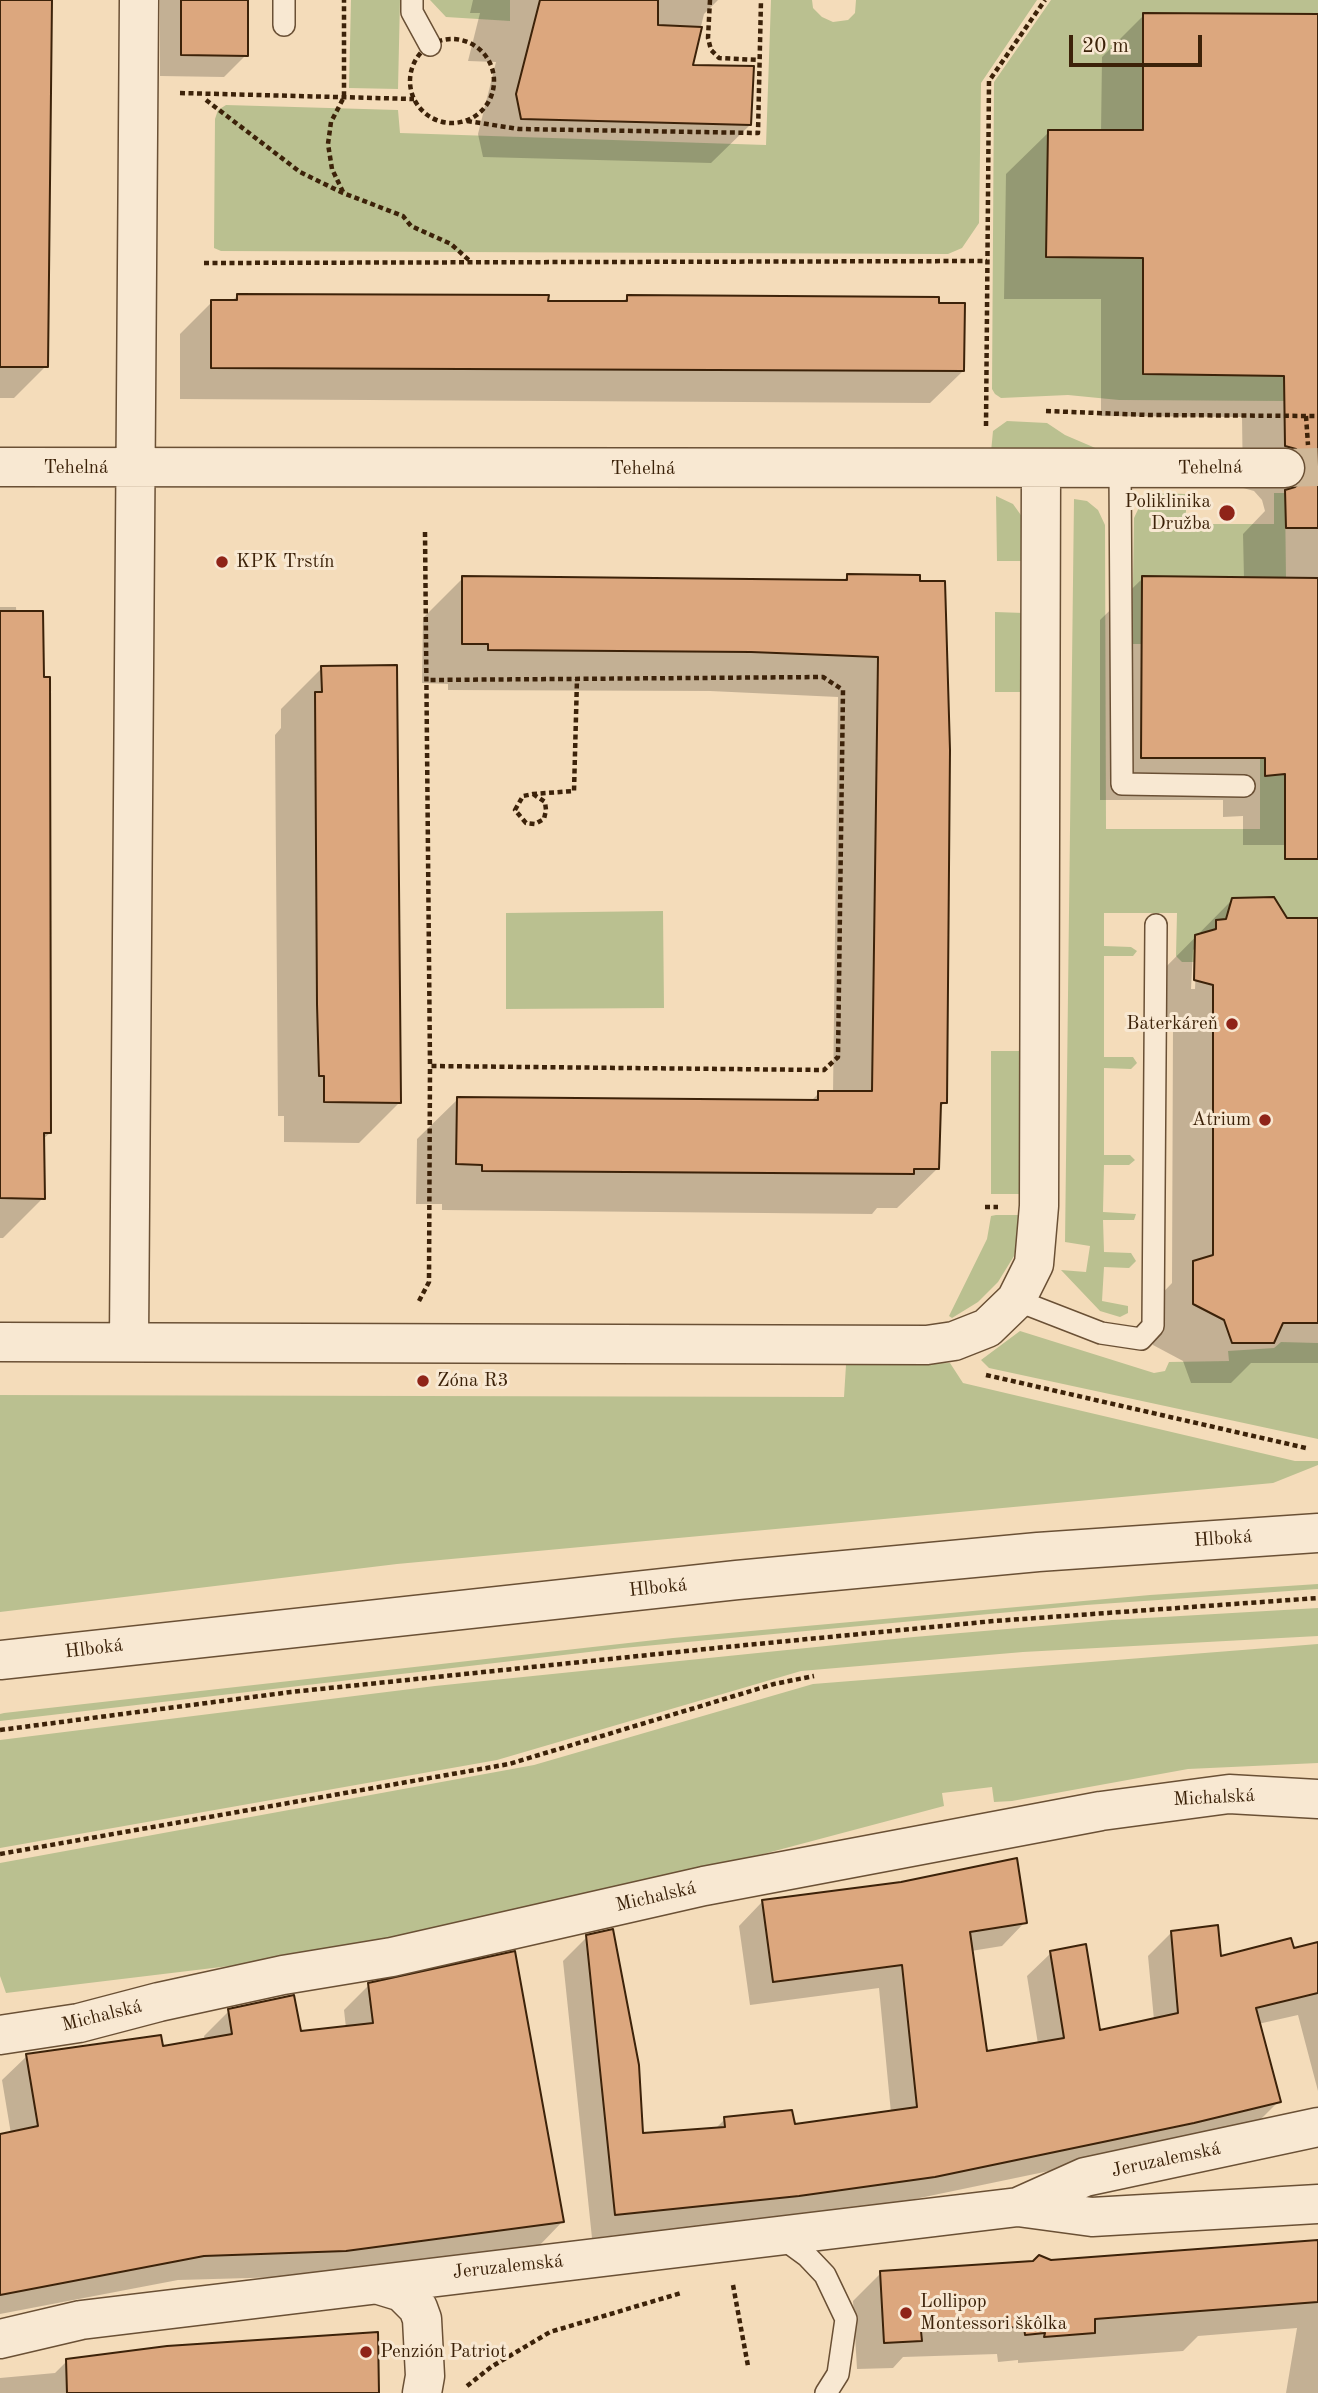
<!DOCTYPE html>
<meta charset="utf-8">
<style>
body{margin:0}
#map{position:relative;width:1318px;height:2393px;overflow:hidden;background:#f4dcba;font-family:"Old Standard TT",serif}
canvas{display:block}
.scale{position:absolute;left:1069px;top:35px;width:133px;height:32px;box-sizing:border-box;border:4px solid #3c2209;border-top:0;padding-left:9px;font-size:21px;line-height:24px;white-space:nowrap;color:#3c2209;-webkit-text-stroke:5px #f8e8d2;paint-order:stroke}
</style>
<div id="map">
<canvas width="1318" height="2393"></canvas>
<div class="scale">20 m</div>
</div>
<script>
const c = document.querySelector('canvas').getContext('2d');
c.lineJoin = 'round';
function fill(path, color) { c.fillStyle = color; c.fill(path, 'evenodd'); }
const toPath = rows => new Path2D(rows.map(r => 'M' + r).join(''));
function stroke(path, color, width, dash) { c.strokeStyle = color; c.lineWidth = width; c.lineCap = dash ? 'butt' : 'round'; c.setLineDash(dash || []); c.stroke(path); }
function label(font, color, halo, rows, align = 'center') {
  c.font = font + ' "Old Standard TT",serif'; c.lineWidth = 6; c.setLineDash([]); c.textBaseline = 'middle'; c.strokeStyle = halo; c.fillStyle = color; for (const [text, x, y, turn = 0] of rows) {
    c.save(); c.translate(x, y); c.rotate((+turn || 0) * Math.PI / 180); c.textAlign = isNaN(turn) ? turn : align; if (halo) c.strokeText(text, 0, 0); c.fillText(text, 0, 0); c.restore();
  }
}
const green = toPath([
 [351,0,400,0,398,89,349,88],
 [430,0,510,0,510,21,446,17],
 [771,0,812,0,813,8,822,17,833,22,848,20,855,13,856,0,1037,0,981,83,979,223,962,248,948,254,221,251,214,248,215,119,218,110,226,105,398,110,400,133,766,145],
 [1051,0,1318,0,1318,14,1143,13,1239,130,1048,131,1046,257,1238,258,1238,295,1143,295,1143,374,1284,376,1284,401,1119,400,1068,395,1001,398,995,394,992,389,994,82],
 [1007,421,1047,423,1065,435,1107,453,991,452,993,431],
 [1159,493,1186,494,1186,524,1274,524,1274,493,1285,493,1286,578,1142,576,1142,644,1132,644,1134,518,1143,499],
 [996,496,1013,504,1023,518,1026,561,997,561],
 [1074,499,1087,501,1098,510,1105,525,1106,829,1260,829,1260,758,1265,758,1265,776,1285,758,1285,803,1318,803,1318,918,1278,917,1275,899,1236,898,1231,900,1230,919,1216,920,1215,933,1195,935,1194,962,1182,962,1176,956,1177,913,1104,913,1104,946,1131,947,1137,951,1133,956,1104,956,1104,1057,1133,1057,1137,1063,1131,1069,1104,1068,1104,1155,1130,1155,1135,1160,1129,1165,1104,1165,1103,1212,1136,1214,1134,1220,1103,1220,1104,1252,1131,1253,1136,1261,1129,1268,1104,1267,1102,1301,1128,1306,1128,1313,1120,1317,1100,1311,1061,1270,1086,1272,1090,1246,1065,1242],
 [995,612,1024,613,1024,692,995,692],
 [663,911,664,1008,506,1009,506,913],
 [991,1051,1020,1051,1023,1194,991,1194],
 [996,1215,1024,1215,1014,1256,998,1282,978,1302,952,1318,949,1316,987,1239,991,1216],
 [1020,1331,1154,1373,1165,1371,1169,1362,1229,1361,1228,1351,1274,1348,1281,1342,1318,1343,1318,1439,989,1368,981,1360],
 [950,1363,963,1383,1295,1461,1318,1461,1318,1465,1273,1483,397,1564,0,1612,0,1395,844,1397,846,1365],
 [1318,1584,1318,1589,1086,1605,623,1648,0,1721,0,1714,4,1713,673,1638,1150,1595],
 [1318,1608,1318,1636,1023,1652,801,1671,497,1760,0,1848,0,1740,435,1686,914,1637,1112,1620],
 [1318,1644,1318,1763,1188,1769,1012,1801,994,1802,992,1787,942,1793,944,1806,767,1853,507,1917,337,1953,6,1993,0,1976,0,1863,534,1765,813,1684]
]);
const shadow = toPath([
 [0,0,50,0,46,366,14,398,0,398],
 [160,0,246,0,246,55,224,77,160,76],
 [473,0,718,0,704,14,691,67,750,125,711,163,483,157,478,134,496,62,468,61,480,13,470,13],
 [1144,15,1318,15,1318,822,1296,845,1243,845,1243,816,1223,817,1223,800,1100,800,1100,620,1143,578,1244,579,1243,534,1265,511,1262,500,1254,491,1243,488,1242,417,1101,416,1101,299,1004,299,1006,174,1049,132,1101,132,1102,57],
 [238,295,546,303,622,302,628,297,963,371,930,403,180,399,180,334,212,302,231,302],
 [848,576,897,576,945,1102,939,1109,938,1168,897,1208,877,1208,872,1214,442,1210,442,1204,416,1204,417,1139,458,1099,810,1102,819,1093,833,1093,838,697,710,691,448,690,448,684,422,683,423,618,463,578,841,582],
 [0,607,16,607,50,1133,43,1139,43,1198,3,1238,0,1238],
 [322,668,400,1102,359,1143,284,1142,284,1116,278,1116,275,735,281,728,281,709],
 [1233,899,1286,919,1318,919,1318,1363,1251,1363,1231,1383,1191,1383,1183,1361,1153,1345,1153,1303,1172,1283,1173,1025,1153,1021,1155,978],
 [1197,947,1195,989,1191,989,1193,950],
 [762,1902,1025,1922,1002,1946,971,1951,986,2053,1038,2044,1027,1976,1051,1953,1099,2032,1154,2020,1148,1956,1172,1932,1219,1958,1293,1950,1318,1944,1318,2091,1298,2015,1258,2024,1279,2101,1255,2125,1169,2146,910,2200,774,2219,592,2238,563,1961,587,1937,642,2135,715,2129,725,2119,794,2126,891,2113,879,1988,750,2005,739,1926],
 [369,1985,562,2222,538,2247,320,2276,178,2280,0,2314,0,2136,11,2134,2,2080,27,2056,161,2048,205,2040,204,2036,229,2011,299,2033,346,2028,344,2010],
 [1318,2241,1318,2393,1286,2393,1297,2328,1198,2336,1183,2351,1018,2363,1018,2360,998,2362,997,2354,903,2357,893,2368,857,2369,853,2301,881,2273],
 [67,2361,378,2393,0,2393,0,2378,55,2373]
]);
const building = toPath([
 [0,0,52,0,48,367,0,367,0,0],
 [181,0,248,0,248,56,181,55,181,0],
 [540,0,658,0,658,25,702,27,693,65,754,66,751,125,521,119,516,94,540,0],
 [1143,13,1318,14,1318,528,1286,528,1285,490,1295,487,1304,480,1307,467,1304,458,1296,449,1285,446,1284,376,1143,374,1143,258,1046,257,1048,130,1143,130,1143,13],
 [237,294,549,295,548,301,627,301,627,295,939,297,939,303,965,303,964,371,211,368,211,300,237,300,237,294],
 [847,574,920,575,920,581,945,581,950,750,947,1103,941,1103,939,1169,914,1169,914,1174,482,1171,482,1165,456,1164,457,1097,818,1100,818,1091,872,1091,878,657,751,652,488,650,488,644,462,644,462,576,847,580,847,574],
 [1142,576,1318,578,1318,859,1285,859,1285,774,1265,776,1265,758,1141,758,1142,576],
 [0,611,43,611,44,677,50,677,51,1133,44,1133,45,1199,0,1198,0,611],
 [397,665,401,1103,324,1102,324,1076,319,1076,317,1004,315,692,322,692,321,666,397,665],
 [1274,897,1287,918,1318,918,1318,1323,1283,1323,1274,1343,1232,1343,1224,1320,1193,1304,1193,1261,1213,1255,1213,985,1194,980,1195,935,1216,929,1216,920,1226,919,1232,898,1274,897],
 [1017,1858,1027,1923,970,1932,987,2051,1064,2038,1050,1951,1086,1944,1100,2030,1178,2013,1171,1931,1218,1925,1221,1956,1291,1938,1294,1948,1318,1942,1318,1993,1256,2008,1281,2102,1194,2123,935,2177,799,2196,615,2215,586,1935,613,1929,639,2065,643,2133,725,2127,724,2117,792,2110,795,2124,917,2107,902,1965,773,1982,762,1900,901,1882,1017,1858],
 [515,1951,564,2222,346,2251,204,2256,0,2295,0,2134,38,2126,26,2054,161,2035,163,2046,232,2034,228,2009,294,1995,301,2031,373,2023,368,1983,515,1951],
 [1318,2240,1318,2302,1095,2319,1095,2333,1044,2337,1045,2333,1025,2335,1024,2327,921,2331,922,2341,884,2343,880,2271,1033,2261,1039,2255,1051,2260,1318,2240],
 [378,2332,379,2393,67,2393,66,2359,167,2346,378,2332]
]);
const minorTunnel = toPath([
 [1285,468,1318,467]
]);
const path = toPath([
 [710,0,708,38,711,50,719,58,759,60],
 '410 81a42 42 0 1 1 84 0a42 42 0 1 1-84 0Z',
 [180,93,414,99],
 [206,100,300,172,343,193,403,216,411,226,451,244,471,262],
 [467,121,519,129,758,133,761,0],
 [343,192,332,169,328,144,331,122,344,97,344,0],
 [204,263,987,261],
 [1046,411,1149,415,1318,416],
 [986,426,989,81,1045,0],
 [425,532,430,1066,824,1070,838,1057,843,690,823,677,428,680],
 [533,794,545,802,546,810,544,819,535,824,526,823,515,810,523,796,533,794,574,791,577,679],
 [985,1207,998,1207],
 [419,1301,429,1282,430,1066],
 [986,1375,1306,1448],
 [0,1730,291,1692,726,1647,994,1621,1318,1598],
 [0,1854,509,1764,774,1684,814,1676],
 [733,2285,748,2366],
 [467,2386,491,2367,550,2332,681,2293]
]);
const service = toPath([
 [284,0,284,25],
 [412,0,412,12,430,45],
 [1120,469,1122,784,1244,786],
 [1016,1300,1101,1333,1141,1339,1153,1326,1156,925],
 [781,2237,807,2256,825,2275,846,2319,838,2374,826,2393]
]);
const minor = toPath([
 [0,467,1285,468],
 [129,1340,139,0],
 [0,1342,927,1345,954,1341,987,1328,1016,1300,1034,1264,1039,1206,1041,469],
 [0,2035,79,2023,159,2002,283,1975,392,1957,704,1886,1101,1811,1229,1794,1318,1799],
 [1018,2207,1085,2177,1318,2127],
 [379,2285,402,2292,418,2308,422,2319,425,2376,422,2393],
 [0,2339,81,2320,1018,2207,1092,2217,1318,2204]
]);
const tertiary = toPath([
 [0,1660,737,1580,1038,1552,1318,1533]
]);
const pathBridge = toPath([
 [1306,416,1308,445]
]);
const markers = [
 [1227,513,9,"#8f2418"],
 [222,562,7,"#8f2418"],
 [1232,1024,7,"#8f2418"],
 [1265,1120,7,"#8f2418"],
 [423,1381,7,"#8f2418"],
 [906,2313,7,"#8f2418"],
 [366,2352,7,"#8f2418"]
];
const streetNames = [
 ["Tehelná",76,468],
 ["Tehelná",1210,468,-1],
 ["Tehelná",643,469],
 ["Hlboká",1223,1539,-4],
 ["Hlboká",658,1588,-6],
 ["Hlboká",94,1649,-7],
 ["Michalská",1214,1798,-3],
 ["Michalská",656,1897,-13],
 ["Michalská",102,2016,-14],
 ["Jeruzalemská",1166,2160,-12],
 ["Jeruzalemská",508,2267,-6]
];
const poiNames = [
 ["Poliklinika",1211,502,"right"],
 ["Družba",1211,524,"right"],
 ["KPK Trstín",236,562],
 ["Baterkáreň",1218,1024,"right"],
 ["Atrium",1251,1120,"right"],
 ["Zóna R3",437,1381],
 ["Lollipop",920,2302],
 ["Montessori škôlka",920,2324],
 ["Penzión Patriot",380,2352]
];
fill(green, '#bac090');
fill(shadow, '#0003');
fill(building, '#dca77e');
stroke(building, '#3c2209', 2);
stroke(minorTunnel, '#cfb797', 38, [38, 19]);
stroke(service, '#6a5035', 24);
stroke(minor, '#6a5035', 41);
stroke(tertiary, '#6a5035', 41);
stroke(path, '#3c2209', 4.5, [5, 3.5]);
stroke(service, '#f8e8d2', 21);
stroke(minor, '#f8e8d2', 38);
stroke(tertiary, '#f8e8d2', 38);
stroke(pathBridge, '#3c2209', 4.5, [5, 3.5]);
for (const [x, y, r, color] of markers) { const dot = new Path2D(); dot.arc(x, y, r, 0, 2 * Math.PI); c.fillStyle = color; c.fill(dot); stroke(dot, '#f8e8d2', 2.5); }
label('19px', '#3c2209', '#f8e8d2', streetNames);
label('19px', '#3c2209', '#f8e8d2', poiNames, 'left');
</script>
